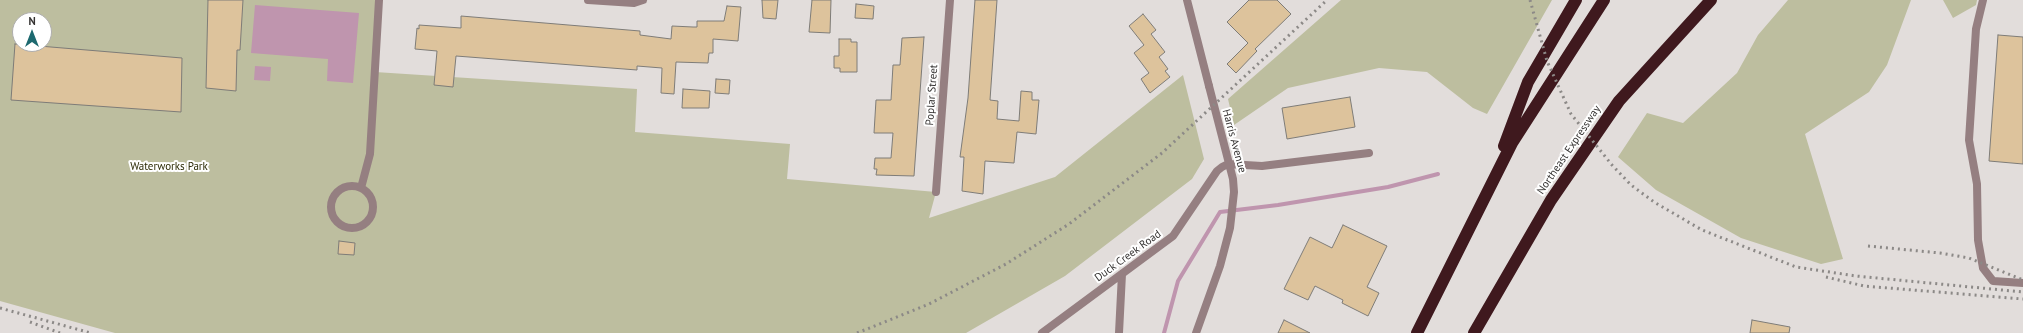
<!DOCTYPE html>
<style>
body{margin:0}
#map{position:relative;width:2023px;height:333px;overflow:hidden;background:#e2dddb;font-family:"PT Sans",sans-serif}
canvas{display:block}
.north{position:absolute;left:12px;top:12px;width:40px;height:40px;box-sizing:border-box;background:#fff;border:1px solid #aeadad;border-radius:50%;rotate:0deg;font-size:11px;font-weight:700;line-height:16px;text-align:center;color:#343231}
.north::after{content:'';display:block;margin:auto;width:14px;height:18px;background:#1d696f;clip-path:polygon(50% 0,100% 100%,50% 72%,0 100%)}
</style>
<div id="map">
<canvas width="2023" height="333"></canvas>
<div class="north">N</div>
</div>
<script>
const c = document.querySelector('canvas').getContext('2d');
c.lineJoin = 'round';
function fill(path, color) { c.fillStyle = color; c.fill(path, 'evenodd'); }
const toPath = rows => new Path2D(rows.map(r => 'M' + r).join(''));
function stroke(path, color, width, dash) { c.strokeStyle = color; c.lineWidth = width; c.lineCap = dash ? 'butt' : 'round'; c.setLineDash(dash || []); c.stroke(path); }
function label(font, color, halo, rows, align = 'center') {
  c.font = font + ' "PT Sans",sans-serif'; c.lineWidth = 4; c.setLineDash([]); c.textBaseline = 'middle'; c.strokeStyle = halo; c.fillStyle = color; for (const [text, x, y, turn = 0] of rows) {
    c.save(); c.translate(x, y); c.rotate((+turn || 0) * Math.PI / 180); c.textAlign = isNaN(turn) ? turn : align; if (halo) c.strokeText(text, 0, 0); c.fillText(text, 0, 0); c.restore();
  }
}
const green = toPath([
 [0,0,379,0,375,72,637,89,635,132,790,144,787,179,936,192,929,218,1055,177,1183,75,1204,159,1192,179,1065,276,966,333,115,333,0,301],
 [20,20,44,20,44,44,20,44],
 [1341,0,1552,0,1487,114,1473,108,1427,72,1379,68,1288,88,1234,125,1228,99],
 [1788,0,1911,0,1887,65,1869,92,1805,134,1843,259,1821,264,1741,238,1656,190,1618,157,1647,113,1683,123,1737,73,1758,35],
 [1943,0,1977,0,1976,5,1953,18]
]);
const water = toPath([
 [255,5,359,13,353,83,327,81,328,59,251,53],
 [255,66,271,67,270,81,254,80]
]);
const stream = toPath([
 [1164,333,1178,281,1220,212,1278,205,1388,187,1438,174]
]);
const building = toPath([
 [208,0,243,0,240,50,237,50,236,91,206,88,208,0],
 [762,0,778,0,776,19,763,18,762,0],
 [812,0,831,0,830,33,809,32,812,0],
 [975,0,997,0,990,100,998,101,997,119,1019,121,1021,91,1032,92,1032,100,1039,100,1036,134,1017,132,1014,163,985,161,983,194,962,191,964,157,960,157,968,98,975,0],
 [1249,0,1277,0,1291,14,1255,49,1257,51,1236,73,1227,64,1248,43,1227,22,1249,0],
 [856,4,874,6,873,19,855,18,856,4],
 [727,6,741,7,738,41,713,39,713,53,709,53,708,63,676,62,674,94,661,93,662,68,637,66,637,70,456,56,453,87,434,85,437,51,415,49,417,28,419,29,419,25,461,28,461,16,640,31,640,35,671,39,672,26,693,27,697,27,697,21,724,21,727,6],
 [1143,14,1156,30,1151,34,1165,52,1159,57,1168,69,1165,71,1170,77,1150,93,1141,79,1149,73,1134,53,1144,45,1129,26,1143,14],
 [1998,35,2023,37,2023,164,1989,161,1998,35],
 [924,37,914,176,876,175,877,169,874,169,875,158,891,158,893,133,874,133,876,100,891,100,893,65,900,65,902,38,924,37],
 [839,39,851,39,851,42,857,42,857,72,840,72,840,68,834,68,834,56,839,56,839,39],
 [15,44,182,58,181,112,11,100,15,44],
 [716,79,730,80,729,94,715,93,716,79],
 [683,89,710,91,709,108,682,108,683,89],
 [1350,97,1355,127,1287,139,1282,108,1350,97],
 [1343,225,1387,246,1367,287,1379,293,1368,316,1342,303,1343,300,1315,286,1308,300,1284,289,1310,237,1332,248,1343,225],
 [339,241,355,243,354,255,338,254,339,241],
 [1284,320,1310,333,1278,333,1284,320],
 [1752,320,1790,327,1789,333,1750,333,1752,320]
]);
const lane = toPath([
 [1983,0,1976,29,1969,140,1977,184,1978,240,1983,268,1993,281,2023,283],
 '331 207a21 21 0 1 1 42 0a21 21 0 1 1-42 0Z',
 [361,188,370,154,379,0],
 [1042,333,1173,236,1217,171,1222,167,1228,164,1262,166,1369,153],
 [1119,333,1122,274],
 [1196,333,1220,266,1230,228,1234,192,1233,179,1209,86]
]);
const street = toPath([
 [588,0,634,3,643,0],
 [1187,0,1209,86],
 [936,192,950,0]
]);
const highway = toPath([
 [1504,146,1528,82,1576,0],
 [1417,333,1512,143,1604,0],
 [1474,333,1551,200,1619,101,1711,0]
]);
const rail = toPath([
 [1530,0,1547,61,1571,114,1612,165,1631,185,1654,202,1702,230,1796,267,1856,276,2023,292],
 [1868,246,1940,253,1969,258,2023,280],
 [1826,277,1864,286,2023,299],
 [0,308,91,333],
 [30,322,60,333],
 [857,333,929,304,1006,264,1069,224,1162,153,1327,0]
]);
const streetNames = [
 ["Poplar Street",932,95,-86],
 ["Harris Avenue",1234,141,75],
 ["Northeast Expressway",1569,150,-56],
 ["Duck Creek Road",1128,256,-36]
];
const parkNames = [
 ["Waterworks Park",169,167]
];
fill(green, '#bdbe9f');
fill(water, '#bf95ae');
stroke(stream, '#bf95ae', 4);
fill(building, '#ddc39c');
stroke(building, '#7e7c78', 1);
stroke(lane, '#957f81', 8);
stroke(street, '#957f81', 8);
stroke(highway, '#3f191e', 12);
stroke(rail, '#8c8987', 3, [2, 4]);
label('11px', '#343231', '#fff', streetNames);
label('11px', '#2c2b06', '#fff', parkNames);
</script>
